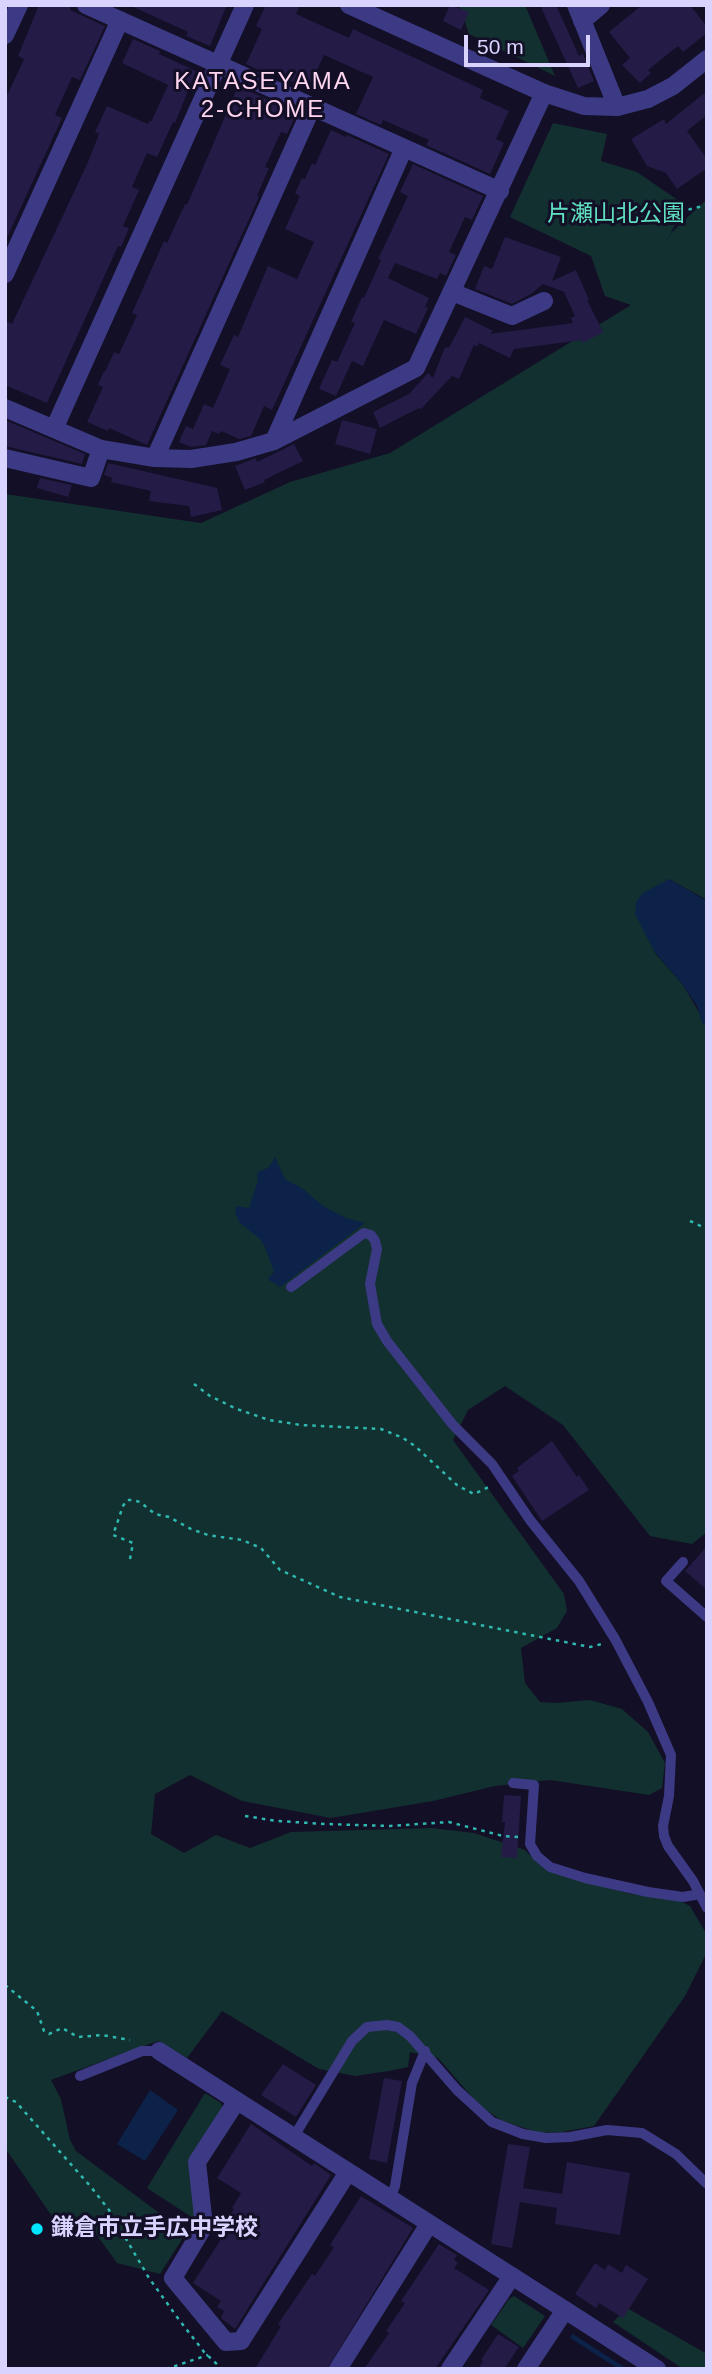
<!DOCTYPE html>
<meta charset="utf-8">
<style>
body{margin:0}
#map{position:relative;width:712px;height:2374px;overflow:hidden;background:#130f26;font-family:Helvetica,sans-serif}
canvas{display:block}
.frame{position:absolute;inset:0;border:7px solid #d9d4ff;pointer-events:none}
.scale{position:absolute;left:464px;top:35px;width:126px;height:32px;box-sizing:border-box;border:4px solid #d9d4ff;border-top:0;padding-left:9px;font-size:21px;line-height:24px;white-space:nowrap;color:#d9d4ff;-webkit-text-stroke:5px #130f26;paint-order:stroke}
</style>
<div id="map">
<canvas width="712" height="2374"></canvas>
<div class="frame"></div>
<div class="scale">50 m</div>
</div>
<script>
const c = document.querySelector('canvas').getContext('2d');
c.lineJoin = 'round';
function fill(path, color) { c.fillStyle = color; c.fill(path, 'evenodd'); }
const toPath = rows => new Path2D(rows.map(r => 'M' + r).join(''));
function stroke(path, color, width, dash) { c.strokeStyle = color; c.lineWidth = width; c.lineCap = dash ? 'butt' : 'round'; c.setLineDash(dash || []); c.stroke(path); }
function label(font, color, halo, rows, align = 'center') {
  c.font = font + ' Helvetica,"Noto Sans JP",sans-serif'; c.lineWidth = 6; c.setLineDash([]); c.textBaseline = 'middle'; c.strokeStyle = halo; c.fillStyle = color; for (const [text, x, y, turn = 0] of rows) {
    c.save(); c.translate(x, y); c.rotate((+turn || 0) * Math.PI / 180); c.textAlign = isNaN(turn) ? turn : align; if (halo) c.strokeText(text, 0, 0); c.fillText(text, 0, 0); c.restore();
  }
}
const green = toPath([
 [459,5,525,5,555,76,469,34],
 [553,123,607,134,601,161,637,172,685,205,664,246,671,233,707,199,707,900,669,879,655,953,683,985,707,1026,707,1532,692,1544,650,1536,563,1425,505,1386,468,1410,453,1440,564,1594,567,1611,557,1628,521,1648,525,1683,540,1702,556,1703,590,1700,622,1709,648,1732,665,1763,662,1788,649,1795,550,1780,495,1786,433,1801,331,1818,242,1801,190,1775,155,1794,151,1834,184,1853,216,1835,250,1848,291,1832,432,1828,474,1833,525,1850,538,1863,575,1879,631,1894,674,1898,690,1906,707,1935,707,1952,685,1996,594,2126,562,2132,540,2133,502,2121,479,2105,438,2058,410,2052,408,2067,389,2071,355,2076,319,2069,222,2011,187,2058,158,2041,51,2080,61,2099,70,2140,76,2151,186,2233,160,2274,117,2263,88,2223,58,2225,5,2148,5,494,201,523,290,482,390,453,631,305,605,296,591,256,510,217],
 [205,2093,221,2103,223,2110,189,2162,196,2220,147,2188],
 [514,2296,545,2316,523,2348,491,2325,509,2299],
 [627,2308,707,2354,707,2369,683,2369,613,2322]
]);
const water = toPath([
 [669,879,707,901,707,1026,702,1023,697,1006,683,985,654,951,635,914,636,902,643,893],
 [275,1157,285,1179,303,1189,323,1206,346,1218,365,1223,280,1287,269,1280,269,1277,274,1272,264,1245,260,1239,240,1223,235,1213,236,1206,249,1208,258,1180,257,1173,269,1167],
 [150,2090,178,2110,145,2161,117,2144]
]);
const stream = toPath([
 [573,2337,623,2369]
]);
const building = toPath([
 [39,5,71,5,70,10,105,26,80,80,72,77,55,115,62,118,5,242,5,100,24,59,18,56],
 [129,5,227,5,210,46,186,36,188,32],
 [266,5,300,5,296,14,349,38,353,29,483,90,480,98,509,111,496,139,504,143,490,174,426,145,429,140,383,120,381,125,356,114,373,77,324,55,308,89,270,71,269,75,246,64,262,29,256,26],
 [450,5,469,12,461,30,443,21],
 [540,5,556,5,579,56,583,54,594,81,578,88],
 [642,5,690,5,707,27,707,33,683,52,678,46,648,70,651,73,640,83,622,65,630,58,609,32],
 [133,39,160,51,159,54,196,71,175,123,173,122,157,157,147,153,132,187,139,190,123,226,129,228,121,247,118,246,47,403,5,385,5,321,12,324,88,162,99,134,95,132,107,106,148,124,149,121,151,122,168,85,122,63],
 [238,86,297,113,287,134,281,132,265,167,269,168,257,196,259,197,147,445,109,428,108,431,87,422,103,387,98,385,104,371,105,372,114,352,119,354,137,315,132,313,164,241,167,243,185,204,187,205],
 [707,91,707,115,687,131,707,159,707,168,677,189,666,173,647,166,631,139,664,119,666,124],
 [331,130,346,137,347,135,389,154,272,410,264,406,251,436,239,439,221,431,219,434,212,431,206,445,191,447,179,442,186,426,193,429,204,404,213,408,230,369,220,365,234,335,238,337,268,266,297,279,314,242,285,229,300,196,295,193,302,178,305,179,312,163,315,165],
 [413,164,483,196,472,220,465,217,449,252,456,255,446,276,440,273,437,279,395,263,388,278,429,298,425,307,428,308,416,334,384,320,363,366,352,361,336,396,319,389,332,360,337,362,355,323,351,322,362,297,364,298,381,260,378,259,408,196,400,192],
 [505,237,561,257,552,281,576,270,589,300,587,300,603,332,583,343,582,340,514,349,510,358,479,343,477,347,474,345,459,379,452,376,421,409,419,408,380,428,373,412,409,394,428,373,433,378,445,347,449,348,465,317,493,331,490,334,573,323,571,318,575,316,564,292,543,284,531,294,512,304,475,289,484,266,492,269],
 [5,420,85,454,82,464,5,446],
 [342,420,377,429,370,454,335,444],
 [294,444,303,461,264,480,265,482,245,490,235,466,256,458,257,462],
 [108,463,217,488,222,510,191,517,189,506,149,501,151,491,111,482,112,478,104,475],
 [40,478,72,485,68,497,37,488],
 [552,1441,577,1477,579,1475,589,1490,542,1521,512,1476,519,1471,517,1468],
 [707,1546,707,1590,685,1571],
 [504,1795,521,1796,517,1858,501,1857,505,1822,502,1822],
 [283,2064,316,2085,296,2117,261,2095],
 [384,2078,402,2081,387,2163,369,2159],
 [251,2124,312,2166,314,2163,331,2175,235,2329,221,2318,224,2311,217,2307,221,2301,193,2283,235,2217,230,2215,234,2209,232,2208,241,2193,217,2178],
 [508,2144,530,2147,523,2188,562,2194,567,2162,630,2173,620,2235,555,2224,557,2208,520,2202,512,2248,491,2244],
 [361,2196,413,2228,327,2369,255,2369,281,2326,278,2324,312,2274,315,2276,334,2247,330,2245],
 [439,2244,457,2255,454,2260,458,2263,454,2268,489,2290,435,2369,364,2369,389,2333,386,2331,405,2303,401,2301],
 [595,2263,605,2270,608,2264,622,2273,626,2265,648,2279,623,2318,599,2303,596,2308,575,2294],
 [498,2334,519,2347,504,2369,478,2369,483,2361,481,2360]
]);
const path = toPath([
 [639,222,707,205],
 [690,1221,707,1229],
 [194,1384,210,1396,237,1409,269,1420,301,1425,381,1429,403,1438,415,1446,458,1486,474,1494,491,1486],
 [130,1559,133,1543,113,1535,123,1506,127,1500,132,1500,140,1502,155,1514,169,1517,191,1529,208,1535,242,1540,261,1548,280,1570,340,1597,590,1647,602,1644],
 [245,1816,277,1821,326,1824,390,1826,449,1822,503,1836,519,1837],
 [5,1985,37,2011,44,2031,49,2034,62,2028,78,2037,102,2035,130,2040],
 [5,2097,16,2102,91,2187,109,2210,149,2278,177,2317,204,2352,222,2369],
 [166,2369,208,2355]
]);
const service = toPath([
 [291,1287,364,1233,371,1235,375,1241,377,1249,370,1284,377,1324,387,1341,453,1425,492,1464,530,1520,579,1581,615,1639,648,1702,671,1755,669,1796,663,1826,664,1836,668,1846,693,1881,707,1908],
 [683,1562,666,1581,707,1617],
 [513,1783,534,1785,530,1844,537,1856,550,1867,585,1878,648,1892,683,1897,700,1894],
 [80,2076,142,2051,159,2051],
 [293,2138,352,2041,367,2027,387,2025,398,2027,410,2036,457,2090,492,2122,523,2134,546,2138,570,2137,607,2130,642,2133,676,2154,707,2184],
 [390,2199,395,2186,412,2083,425,2051]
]);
const minor = toPath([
 [86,5,500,191],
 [576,5,617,107],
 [582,21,601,5],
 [5,35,19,5],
 [5,274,120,20],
 [452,292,512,316,544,301],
 [5,408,101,449,155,458,191,459,236,452,274,441,416,368,544,93],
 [54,429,245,5],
 [274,441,404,148],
 [5,458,91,478,101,449],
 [155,458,312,107],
 [159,2051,565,2310,526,2369],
 [236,2102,197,2162,204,2226,173,2278,226,2342,241,2341,348,2172],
 [338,2369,429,2224],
 [450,2369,512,2276]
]);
const tertiary = toPath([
 [349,5,544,93,584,106,617,107,648,99,673,86,707,59],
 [565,2310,657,2369]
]);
const markers = [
 [37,2229,7,"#00e5ff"]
];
const parkNames = [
 ["片瀬山北公園",616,215]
];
const poiNames = [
 ["鎌倉市立手広中学校",51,2229]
];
const neighbourhoodNames = [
 ["KATASEYAMA",263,82],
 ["2-CHOME",263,110]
];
fill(green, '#12302f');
fill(water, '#0c2248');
stroke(stream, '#0c2248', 5);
fill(building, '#241b47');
stroke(path, '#2fb8b0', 2.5, [3.5, 5]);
stroke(service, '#3d3a85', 10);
stroke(minor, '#3d3a85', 18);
stroke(tertiary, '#3d3a85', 18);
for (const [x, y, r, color] of markers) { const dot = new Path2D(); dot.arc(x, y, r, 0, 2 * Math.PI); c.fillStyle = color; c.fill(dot); stroke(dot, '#130f26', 2.5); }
label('23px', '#5fe0c0', '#130f26', parkNames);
label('bold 23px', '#d9d4ff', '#130f26', poiNames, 'left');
c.letterSpacing = '2px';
label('24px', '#ffd6f0', '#130f26', neighbourhoodNames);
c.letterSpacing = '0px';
</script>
